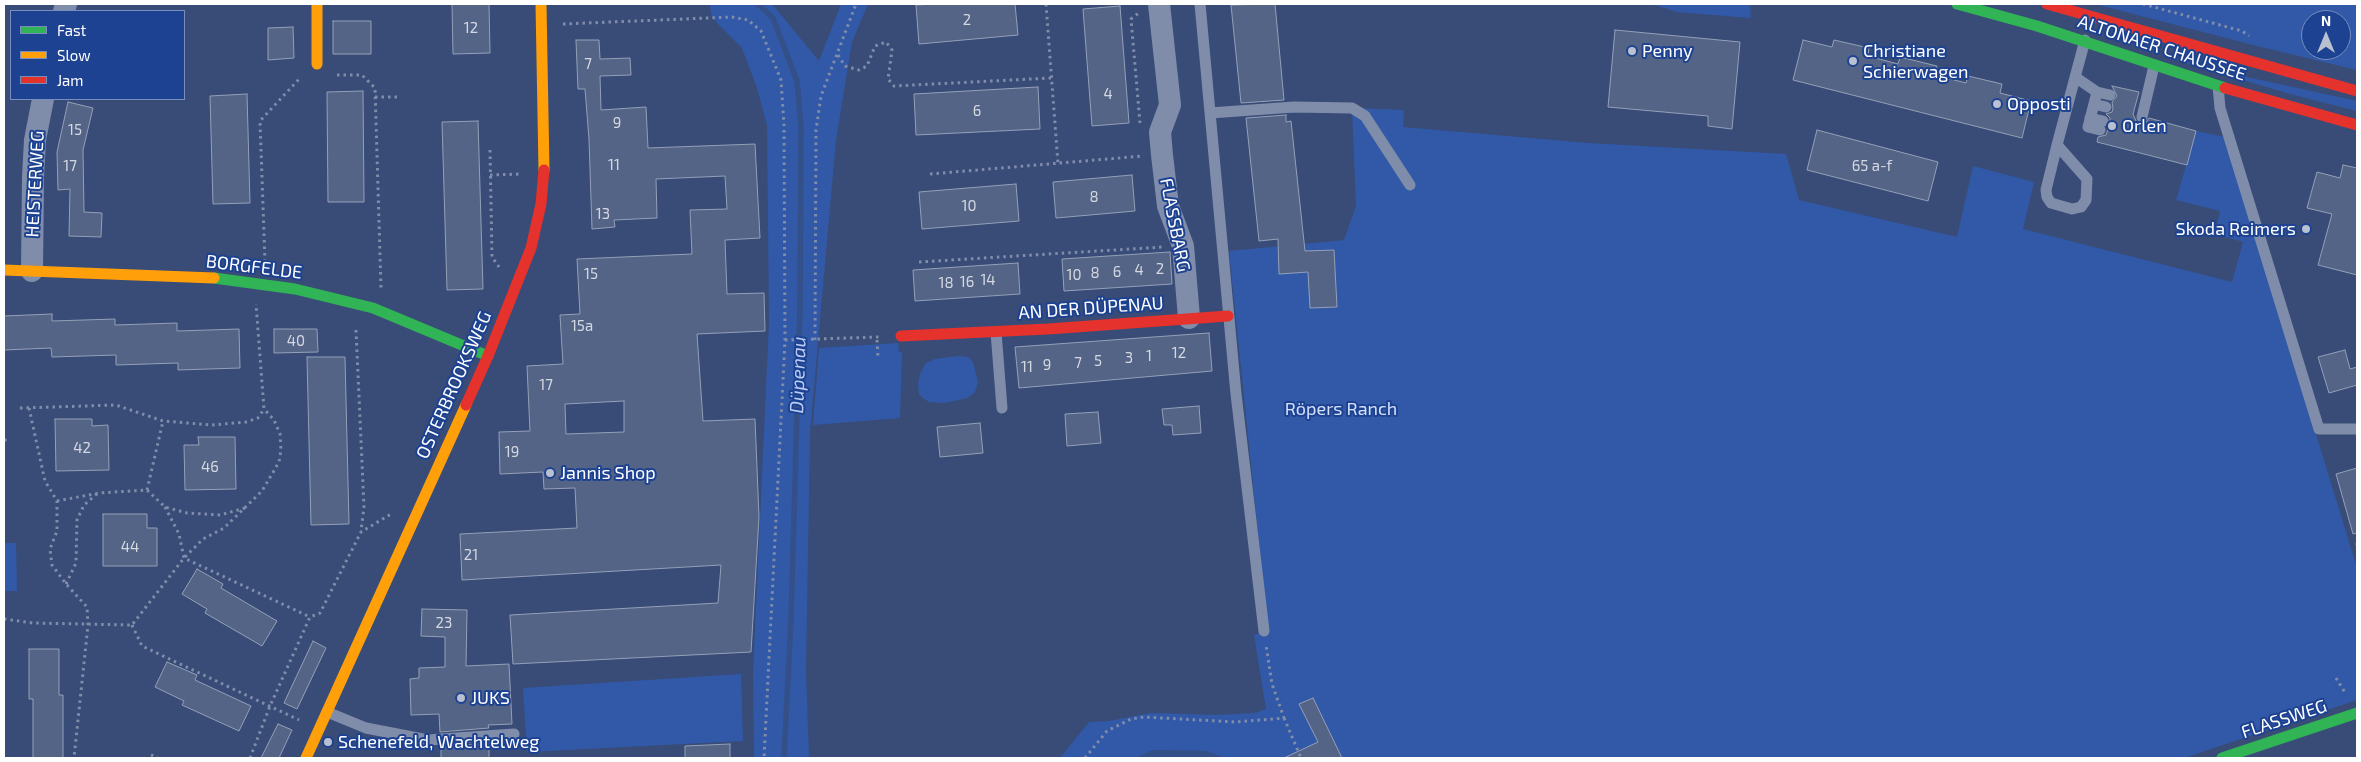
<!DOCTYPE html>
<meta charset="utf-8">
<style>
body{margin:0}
#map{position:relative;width:2361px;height:762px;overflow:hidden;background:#384c77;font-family:"Exo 2",sans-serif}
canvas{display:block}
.frame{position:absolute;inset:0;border:5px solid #fff;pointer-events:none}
.legend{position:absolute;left:10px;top:10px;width:175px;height:90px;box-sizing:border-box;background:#1d4292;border:1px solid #778ebe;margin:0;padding:6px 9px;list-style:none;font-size:15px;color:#fff}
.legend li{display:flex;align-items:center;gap:10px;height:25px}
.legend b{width:25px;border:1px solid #778ebe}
.north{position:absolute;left:2301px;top:10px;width:50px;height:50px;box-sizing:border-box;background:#1d4292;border:1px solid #778ebe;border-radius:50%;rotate:0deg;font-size:14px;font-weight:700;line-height:20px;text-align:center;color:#fff}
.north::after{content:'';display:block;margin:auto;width:18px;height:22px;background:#b9c0cf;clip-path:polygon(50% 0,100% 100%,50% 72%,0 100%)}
</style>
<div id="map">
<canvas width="2361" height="762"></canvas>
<div class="frame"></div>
<ul class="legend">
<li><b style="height:6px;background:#30b455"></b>Fast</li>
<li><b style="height:6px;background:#ff9f0a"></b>Slow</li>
<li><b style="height:6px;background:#e5322d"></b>Jam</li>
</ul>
<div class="north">N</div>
</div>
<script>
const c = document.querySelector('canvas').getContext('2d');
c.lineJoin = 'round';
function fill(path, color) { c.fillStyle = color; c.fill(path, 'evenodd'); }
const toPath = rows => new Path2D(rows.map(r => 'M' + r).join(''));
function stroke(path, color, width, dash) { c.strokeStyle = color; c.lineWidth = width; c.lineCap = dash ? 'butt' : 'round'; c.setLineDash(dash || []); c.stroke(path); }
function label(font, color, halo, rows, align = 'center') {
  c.font = font + ' "Exo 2",sans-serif'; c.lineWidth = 4; c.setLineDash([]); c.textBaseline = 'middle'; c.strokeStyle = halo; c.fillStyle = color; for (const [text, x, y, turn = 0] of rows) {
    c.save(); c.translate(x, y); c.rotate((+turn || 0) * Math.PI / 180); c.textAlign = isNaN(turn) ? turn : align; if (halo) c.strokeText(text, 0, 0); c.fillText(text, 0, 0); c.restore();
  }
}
const green = toPath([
 [710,4,772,4,819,61,841,4,868,4,852,42,836,140,810,432,806,671,809,758,754,758,753,672,769,322,767,125,757,88,742,48,717,23,711,14],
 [1652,4,1750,4,1751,18,1677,12],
 [2095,4,2357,4,2357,70,2253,45],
 [2311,20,2341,20,2341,50,2311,50],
 [2153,53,2233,74,2357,101,2357,111,2290,94],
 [1352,108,1404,110,1403,127,1588,143,1786,154,1799,200,1957,237,1973,166,2034,182,2023,229,2232,282,2243,242,2215,234,2220,211,2176,200,2196,131,2225,137,2357,568,2357,700,2184,758,1225,758,1205,751,1153,750,1136,758,1060,758,1089,722,1109,721,1151,713,1217,715,1255,713,1266,709,1254,635,1268,630,1229,251,1344,240,1356,206],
 [898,343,899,352,902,352,900,418,813,425,819,348],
 [958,356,968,357,973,362,978,382,975,392,967,398,945,403,929,402,923,398,919,394,918,384,920,374,926,363,935,359],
 [4,543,16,543,17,591,4,591],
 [741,674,743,741,527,752,523,688]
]);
const water = toPath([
 [1153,750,1206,751,1225,758,1136,758]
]);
const stream = toPath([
 [758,4,773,18,797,81,801,127,800,309,791,620,784,758]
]);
const building = toPath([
 [452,4,489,4,490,53,453,54,452,4],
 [936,4,1015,4,1018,35,919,44,916,5,936,4],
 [1275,4,1284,100,1241,103,1231,5,1275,4],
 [1120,6,1129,123,1092,126,1083,9,1120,6],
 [333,21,371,21,371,54,333,54,333,21],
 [293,27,294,58,268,60,268,28,293,27],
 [1615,30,1740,42,1732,129,1708,126,1708,116,1608,107,1615,30],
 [576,40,599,40,600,59,630,58,631,75,600,76,601,110,646,107,648,148,755,144,760,238,725,240,727,294,764,293,765,331,697,334,703,421,755,419,759,517,751,652,513,664,510,615,718,603,721,565,462,580,460,534,577,528,575,488,544,489,543,472,500,474,499,432,530,431,527,366,563,364,560,315,580,314,577,259,692,254,690,210,727,209,725,176,656,179,657,218,614,220,615,227,592,229,589,139,585,89,578,89,576,40],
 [624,401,624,432,566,434,565,404,624,401],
 [1803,40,1832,47,1834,40,1869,48,1868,56,1898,64,1900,57,1937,66,1935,75,1966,83,1968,76,2002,84,2000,93,2031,101,2022,138,1793,80,1803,40],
 [2112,86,2139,92,2133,114,2137,123,2145,124,2149,118,2196,131,2187,165,2097,142,2098,137,2106,135,2110,123,2110,118,2106,114,2112,112,2113,108,2112,102,2117,96,2112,86],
 [1038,87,1040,129,916,135,914,94,1038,87],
 [363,91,364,202,328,202,327,92,363,91],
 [247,94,250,203,213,204,210,96,247,94],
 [68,102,93,108,83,150,84,212,102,213,101,237,69,236,70,189,58,190,57,152,68,102],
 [1286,115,1286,122,1291,121,1305,251,1334,250,1337,307,1310,308,1308,272,1279,274,1278,239,1259,241,1246,118,1286,115],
 [478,121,483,289,447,290,442,122,478,121],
 [1817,130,1938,162,1928,201,1807,170,1817,130],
 [2343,165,2357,168,2357,275,2318,265,2332,214,2307,208,2317,172,2340,178,2343,165],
 [1132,175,1135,211,1056,218,1053,182,1132,175],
 [1016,184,1019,221,922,229,919,192,1016,184],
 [1170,252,1172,284,1064,291,1062,259,1170,252],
 [1018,263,1020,294,915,301,913,270,1018,263],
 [52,314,52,321,115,319,115,325,177,323,177,331,239,329,240,368,178,370,178,363,116,365,116,355,52,357,51,348,4,350,4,316,52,314],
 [274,329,317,329,318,352,274,353,274,329],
 [1209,333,1212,371,1019,388,1015,347,1209,333],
 [2345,350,2350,369,2357,367,2357,385,2329,393,2318,357,2345,350],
 [307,357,345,357,349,524,311,525,307,357],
 [1199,406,1201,433,1173,435,1172,425,1164,425,1162,409,1199,406],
 [1098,412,1101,443,1067,446,1065,414,1098,412],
 [55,419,92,419,92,426,108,425,109,470,56,471,55,419],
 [980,423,983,453,940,457,937,427,980,423],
 [198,437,235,437,236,489,185,490,184,445,199,445,198,437],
 [2357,468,2357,533,2353,534,2336,474,2357,468],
 [103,514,147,514,147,528,157,528,157,566,103,566,103,514],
 [197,569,223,584,221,588,277,621,262,646,205,613,207,609,182,594,197,569],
 [422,609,467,610,466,666,509,664,512,724,488,725,489,728,440,732,439,714,411,715,410,679,419,678,419,668,445,667,445,637,421,636,422,609],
 [313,641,326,648,297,709,284,703,313,641],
 [29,649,59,649,59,695,63,695,63,758,33,758,33,699,29,699,29,649],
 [167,662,197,675,195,680,251,706,239,731,182,705,184,701,155,687,167,662],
 [1313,698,1342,758,1284,758,1318,742,1299,704,1313,698],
 [278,724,292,730,279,758,261,758,278,724],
 [489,743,489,758,441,758,441,747,489,743],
 [730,744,730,758,685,758,685,746,730,744]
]);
const path = toPath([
 [1046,4,1058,164],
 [2143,4,2242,31,2249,36],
 [563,24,732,17,748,20,761,31,781,80,784,126,785,340,764,758],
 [838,55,845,66,859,70,867,66,875,46,886,42,892,50,888,79,894,86,1051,78],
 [337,75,362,75,375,88,381,288],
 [375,97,398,97],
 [1140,123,1131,19,1140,12],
 [490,150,492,257,499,267],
 [930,174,1143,156],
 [490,175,522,174],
 [265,262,260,121,301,77],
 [919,262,1163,247],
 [356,330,364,507,361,531],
 [785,340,879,337],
 [815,340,816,130,821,96,856,4],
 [877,340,878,357],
 [20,408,116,405,163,421,212,425,246,422,258,418,264,409,256,304],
 [29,408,45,481,57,501,57,531,50,549,52,565,66,584,87,607,88,625,74,758],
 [4,440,8,440],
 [147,490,163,421],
 [57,501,99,493,147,490,165,507,187,513,220,515,245,508],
 [165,507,179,534,184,558,310,617],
 [2357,543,2357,546],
 [66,584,76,563,77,520,84,505,98,493],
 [4,619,33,623,132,625,184,558,203,539,224,528,262,491,279,462,281,450,280,434,274,420,264,409],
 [132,625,142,646,299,720],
 [2336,678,2346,694],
 [1284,718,1301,758],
 [151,755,158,758],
 [250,758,270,706,310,617,320,613,361,532,391,514],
 [1085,758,1107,731,1131,719,1144,717,1236,722,1284,718,1272,684,1266,645]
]);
const lane = toPath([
 [1200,4,1236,394,1264,631],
 [2075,77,2097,92,2110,95],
 [2218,86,2220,108,2319,429,2357,429],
 [2097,92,2088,127,2100,130],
 [2094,104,2106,107],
 [1210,113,1294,107,1352,108,1365,116,1410,185],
 [2142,117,2154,66],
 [2090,118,2103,121],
 [2057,145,2087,179,2086,200,2081,207,2072,209,2051,203,2047,197,2046,190,2057,145,2085,40],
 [996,332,1002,408],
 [327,712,366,728,428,740,514,734]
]);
const street = toPath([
 [1159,4,1170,105,1160,132,1162,155,1168,206,1183,246,1189,318],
 [64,11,66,4],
 [32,271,33,177,35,140,43,99]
]);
const fast = toPath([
 [1957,4,2037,26,2225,88],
 [214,278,295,289,373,308,488,356],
 [2222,758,2357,713]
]);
const slow = toPath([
 [317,4,317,64],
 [541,4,544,170],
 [4,270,214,278],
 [306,758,466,405]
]);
const jam = toPath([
 [2047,4,2357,91],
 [2225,88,2357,125],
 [901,336,1048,329,1228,316],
 [466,405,488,356,531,248,541,204,544,170]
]);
const markers = [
 [1632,51,5,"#b9c0cf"],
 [1853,61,5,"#b9c0cf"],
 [1997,104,5,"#b9c0cf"],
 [2112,126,5,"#b9c0cf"],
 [2306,229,5,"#b9c0cf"],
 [550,473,5,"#b9c0cf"],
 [461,698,5,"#b9c0cf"],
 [328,742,5,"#b9c0cf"]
];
const numberNames = [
 ["2",967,20],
 ["12",471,28],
 ["7",588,64],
 ["4",1108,94],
 ["6",977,111],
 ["9",617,123],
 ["15",75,130],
 ["11",614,165],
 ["17",70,166],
 ["65 a-f",1872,166],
 ["8",1094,197],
 ["10",969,206],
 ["13",603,214],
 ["2",1160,269],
 ["4",1139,270],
 ["6",1117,272],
 ["8",1095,273],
 ["15",591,274],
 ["10",1074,275],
 ["14",988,280],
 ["16",967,282],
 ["18",946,283],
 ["15a",582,326],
 ["40",296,341],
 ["12",1179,353],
 ["1",1149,356],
 ["3",1129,358],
 ["5",1098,361],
 ["7",1078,363],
 ["9",1047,365],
 ["11",1027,367],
 ["17",546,385],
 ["42",82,448],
 ["19",512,452],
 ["46",210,467],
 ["44",130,547],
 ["21",471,555],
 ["23",444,623]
];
const streetNames = [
 ["ALTONAER CHAUSSEE",2162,48,18],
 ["HEISTERWEG",35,184,-87],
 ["FLASSBARG",1175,225,79],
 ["BORGFELDE",254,267,7],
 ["AN DER DÜPENAU",1091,308,-4],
 ["OSTERBROOKSWEG",454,385,-66],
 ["FLASSWEG",2284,719,-18]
];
const poiNames = [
 ["Penny",1642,51],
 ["Christiane",1863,51],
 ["Schierwagen",1863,72],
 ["Opposti",2007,104],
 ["Orlen",2122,126],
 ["Skoda Reimers",2296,229,"right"],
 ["Jannis Shop",560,473],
 ["JUKS",471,698],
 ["Schenefeld, Wachtelweg",338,742]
];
const parkNames = [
 ["Röpers Ranch",1341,409]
];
const waterNames = [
 ["Düpenau",798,375,-88]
];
fill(green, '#3159a8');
fill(water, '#345089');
stroke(stream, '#345089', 5.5);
fill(building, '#546486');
stroke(building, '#94a0b8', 1);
stroke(path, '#808daa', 3, [2.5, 4]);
stroke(lane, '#808daa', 11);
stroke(street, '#808daa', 22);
stroke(fast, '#30b455', 11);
stroke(slow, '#ff9f0a', 11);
stroke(jam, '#e5322d', 11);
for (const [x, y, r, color] of markers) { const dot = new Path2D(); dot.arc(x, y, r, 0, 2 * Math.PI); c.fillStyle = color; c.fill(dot); stroke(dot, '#1d4292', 2); }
label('15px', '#d4d8e1', null, numberNames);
label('18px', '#fff', '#1d4292', streetNames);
label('18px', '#fff', '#1d4292', poiNames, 'left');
label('18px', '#d4e1fa', '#1d4292', parkNames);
label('italic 19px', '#bacef5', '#1d4292', waterNames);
</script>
